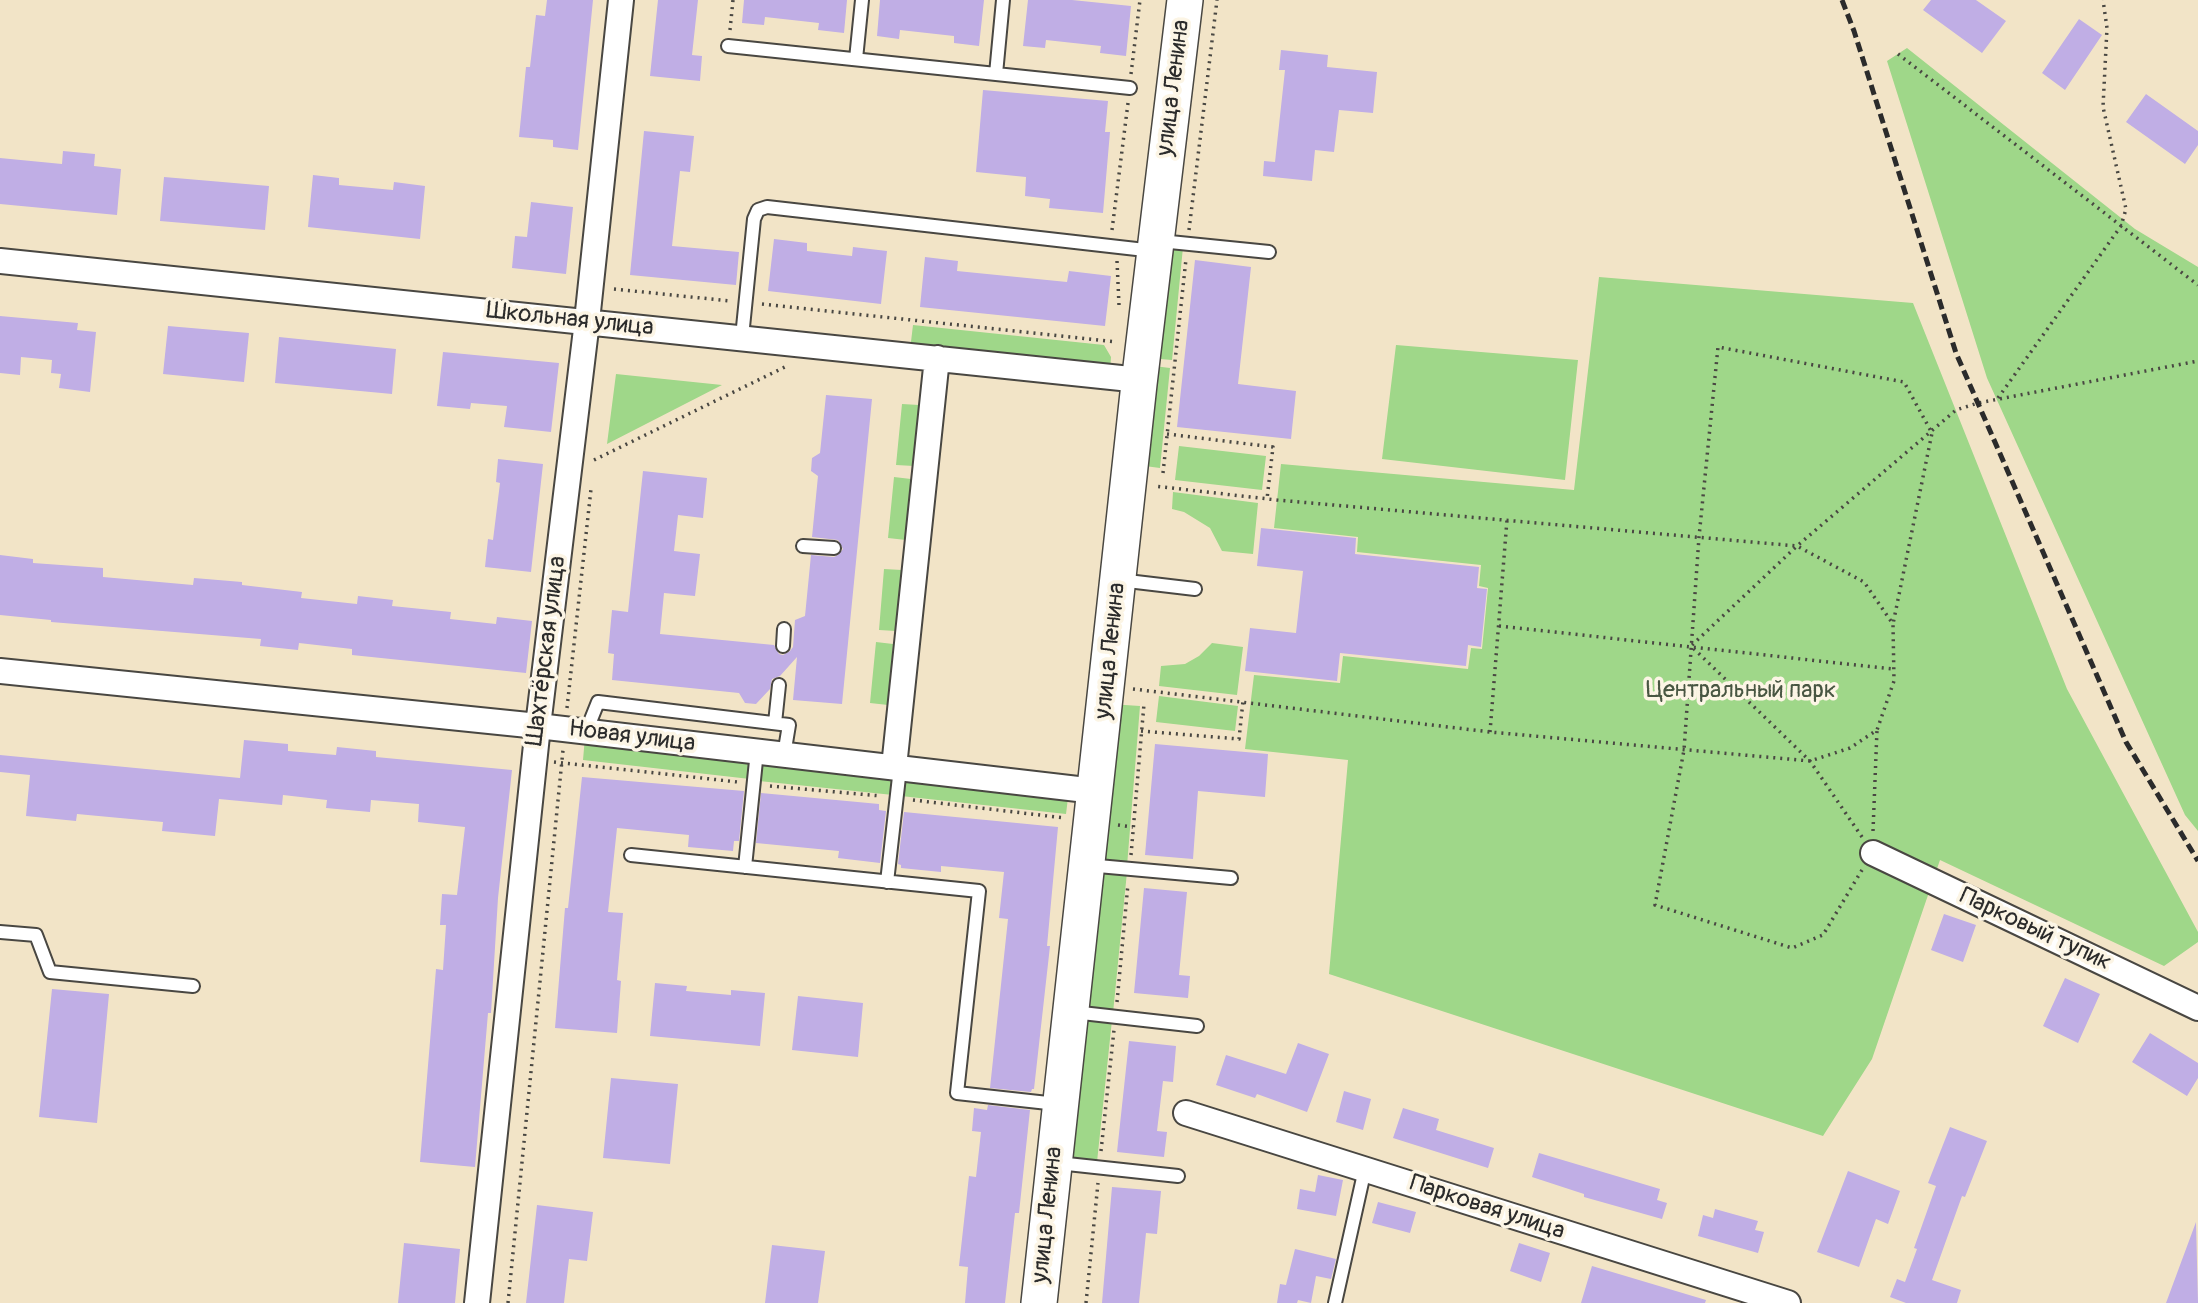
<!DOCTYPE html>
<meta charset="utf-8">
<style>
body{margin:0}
canvas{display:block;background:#f2e4c7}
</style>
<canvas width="2198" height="1303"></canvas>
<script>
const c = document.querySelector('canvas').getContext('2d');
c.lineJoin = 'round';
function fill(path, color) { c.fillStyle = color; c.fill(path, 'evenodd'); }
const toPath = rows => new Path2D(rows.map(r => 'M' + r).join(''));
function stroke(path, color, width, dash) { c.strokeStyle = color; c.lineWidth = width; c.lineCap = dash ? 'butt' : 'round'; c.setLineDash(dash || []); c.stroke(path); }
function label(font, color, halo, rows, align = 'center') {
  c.font = font + ' Pangolin,sans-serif'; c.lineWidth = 7; c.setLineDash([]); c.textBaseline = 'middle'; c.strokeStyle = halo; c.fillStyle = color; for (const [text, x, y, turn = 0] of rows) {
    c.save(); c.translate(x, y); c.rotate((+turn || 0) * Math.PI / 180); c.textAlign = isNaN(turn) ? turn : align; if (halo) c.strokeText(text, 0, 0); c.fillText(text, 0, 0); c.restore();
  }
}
const green = toPath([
 [1907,48,2135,229,2198,267,2198,831,2185,815,1987,378,1887,61],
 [1161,245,1183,247,1172,360,1148,358],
 [1599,277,1913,303,2067,689,2198,932,2198,942,2164,966,1940,860,1872,1059,1823,1136,1329,974,1348,760,1245,749,1254,675,1340,683,1343,656,1468,669,1471,648,1482,649,1488,588,1479,586,1481,565,1357,552,1358,537,1274,528,1281,464,1574,490],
 [913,325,1104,345,1111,357,1110,372,910,350],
 [1396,345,1578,360,1565,480,1382,459],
 [1146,365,1170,368,1160,468,1137,465],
 [616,374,722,385,607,444],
 [902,404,919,405,914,466,896,465],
 [1179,446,1266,456,1262,490,1175,480],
 [894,477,911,479,906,540,888,538],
 [1173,492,1258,503,1253,554,1222,551,1210,528,1184,512,1172,509],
 [884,569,902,570,896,631,879,630],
 [876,642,893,644,888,705,870,703],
 [1212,643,1243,647,1237,695,1159,686,1161,666,1185,664,1199,656],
 [1159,696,1238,706,1235,731,1156,722],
 [1110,704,1140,706,1127,866,1093,863],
 [585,737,752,758,750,779,583,760],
 [761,757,896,772,893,795,759,781],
 [903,773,1069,790,1066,814,901,796],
 [1093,868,1127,872,1113,1013,1077,1009],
 [1077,1016,1112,1020,1097,1162,1061,1158]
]);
const building = toPath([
 [547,0,593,0,578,150,553,147,553,140,519,137,526,67,530,67,536,15,545,16],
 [658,0,698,0,692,55,702,56,700,81,650,76],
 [744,0,847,0,844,33,818,30,819,23,765,17,764,25,742,23],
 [880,0,984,0,979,46,954,43,954,36,900,30,899,39,877,36],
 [1028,0,1072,0,1131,6,1126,56,1100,53,1101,46,1046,40,1045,48,1023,46],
 [1931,0,1976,0,2006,21,1982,53,1923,10],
 [2079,19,2102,35,2065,90,2042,73],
 [1281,50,1328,55,1327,67,1377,72,1373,113,1339,110,1334,152,1315,150,1312,181,1263,176,1264,161,1275,162,1285,70,1279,70],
 [983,90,1108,101,1105,132,1110,132,1103,213,1049,208,1050,199,1025,196,1026,177,976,172],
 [2146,94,2198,131,2198,145,2185,164,2126,122],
 [644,131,694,136,690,172,680,171,672,246,739,252,736,285,630,275],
 [63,151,95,154,94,166,121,169,117,215,0,204,0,158,62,164],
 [313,175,339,178,339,185,393,190,394,182,425,186,420,239,308,227],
 [164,177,269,186,265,230,160,221],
 [531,202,573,207,566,274,512,268,515,236,527,237],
 [774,239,807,243,807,251,852,256,853,247,887,251,881,304,768,291],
 [925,257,958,261,957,271,1067,282,1069,271,1111,276,1105,326,920,307],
 [1195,260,1251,267,1238,384,1296,391,1291,439,1177,427],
 [0,316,78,323,77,330,96,332,90,392,59,388,61,374,51,373,52,360,21,357,20,375,0,373],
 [168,326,249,333,244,382,163,374],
 [279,337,396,349,392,394,275,383],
 [443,352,559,363,551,432,504,427,507,406,471,403,470,409,437,406],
 [826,395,872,399,842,704,793,700,797,657,780,676,772,679,770,689,756,704,745,703,739,693,612,680,614,654,608,653,612,610,628,612,643,471,707,478,703,518,678,515,674,551,700,554,695,596,664,593,660,634,774,645,779,654,783,655,790,651,793,647,795,620,805,616,811,555,834,557,838,555,843,549,838,540,812,537,818,476,811,471,812,458,820,453],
 [498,459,543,464,531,572,485,567,488,539,493,540,500,483,496,482],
 [1261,528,1356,538,1355,554,1479,567,1477,588,1487,589,1481,647,1468,645,1466,666,1340,653,1337,681,1245,671,1250,628,1296,633,1303,571,1257,566],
 [0,555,33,559,33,563,103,568,103,577,193,585,194,578,242,582,242,585,302,592,301,598,357,604,358,596,393,600,392,606,451,612,450,619,496,624,497,617,532,621,526,673,352,655,352,649,299,643,298,650,260,646,261,639,51,622,51,620,0,615],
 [244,740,288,744,288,751,336,755,337,747,376,751,376,757,512,770,498,898,491,1013,488,1013,475,1167,420,1162,436,969,443,970,446,925,440,925,442,894,457,895,465,827,418,822,419,804,371,800,370,812,326,808,327,800,283,795,282,805,219,799,215,836,162,831,163,822,77,814,76,821,26,816,30,775,0,772,0,755,240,778],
 [1155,744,1268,754,1265,797,1198,791,1193,859,1145,855],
 [582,777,744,791,739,841,734,841,733,851,688,847,689,835,617,828,608,912,623,913,617,980,621,981,617,1033,555,1028,565,908,568,908],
 [761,793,879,804,879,810,886,811,880,863,838,858,839,851,756,843],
 [904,812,1058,827,1047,946,1050,946,1034,1089,1032,1089,1031,1092,990,1088,1008,919,999,918,1004,872,941,866,941,872,901,868,901,865,898,864],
 [1144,888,1187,892,1179,975,1190,976,1188,998,1134,993],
 [1944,914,1976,925,1963,962,1931,950],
 [2065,978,2100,994,2078,1043,2043,1026],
 [655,983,687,986,686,991,731,995,731,990,765,993,760,1046,650,1036],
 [52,989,109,994,97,1123,39,1117],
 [798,996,863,1003,858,1057,792,1050],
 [2150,1033,2198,1063,2198,1078,2187,1096,2132,1062],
 [1129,1041,1176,1046,1173,1082,1163,1081,1157,1131,1167,1132,1164,1157,1117,1152],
 [1298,1043,1329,1054,1307,1112,1257,1094,1255,1098,1216,1085,1226,1055,1286,1074],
 [611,1078,678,1084,670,1164,603,1158],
 [1344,1091,1371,1099,1363,1130,1336,1122],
 [988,1105,1030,1110,1019,1213,1015,1213,1005,1303,965,1303,968,1267,959,1266,969,1176,976,1177,981,1132,972,1131,974,1108,987,1110],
 [1403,1108,1439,1119,1436,1130,1494,1148,1488,1168,1393,1138],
 [1950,1127,1987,1141,1965,1197,1962,1196,1932,1280,1961,1290,1957,1303,1906,1303,1890,1297,1897,1279,1905,1282,1917,1249,1914,1248,1936,1186,1928,1183],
 [1539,1153,1660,1189,1657,1200,1667,1203,1662,1219,1584,1197,1584,1194,1532,1177],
 [1848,1171,1900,1191,1888,1224,1876,1219,1859,1267,1817,1252],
 [1318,1175,1343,1180,1336,1216,1297,1209,1300,1189,1315,1192],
 [1112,1187,1161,1191,1157,1234,1146,1233,1139,1303,1102,1303],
 [1378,1202,1416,1212,1410,1233,1372,1223],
 [537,1205,593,1212,587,1261,569,1259,564,1303,526,1303],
 [1715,1209,1758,1221,1755,1230,1764,1232,1758,1253,1698,1236,1703,1215,1713,1218],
 [2196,1222,2198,1303,2166,1303],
 [404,1243,460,1249,455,1303,398,1303],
 [1519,1243,1550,1253,1541,1282,1510,1271],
 [772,1245,825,1251,818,1303,765,1303],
 [1295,1249,1336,1259,1331,1279,1316,1276,1311,1303,1298,1300,1297,1303,1277,1303,1280,1284,1286,1285],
 [1592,1266,1706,1300,1705,1303,1581,1303]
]);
const path = toPath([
 [730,30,733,0],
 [1898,54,2198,285],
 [1131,74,1140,0],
 [1112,230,1128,103],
 [1189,230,1217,0],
 [1117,261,1119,305],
 [614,289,730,301],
 [762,304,1117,342],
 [1998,398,2121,226,2126,209,2103,107,2107,28,2103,0],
 [1167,434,1273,447,1267,499],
 [594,460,787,366],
 [1163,473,1186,259],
 [1499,626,1893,669],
 [1133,689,1490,732,1810,761,1850,748,1877,730,1894,681,1893,624,1864,582,1797,546,1277,500,1154,486],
 [567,708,591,489],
 [1141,731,1239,739,1243,701],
 [1490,732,1507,520],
 [554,762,738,782],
 [770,786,881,796],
 [913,800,1065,818],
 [1118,825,1133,827],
 [1873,831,1877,730],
 [1862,837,1810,761,1691,646,1797,546,1956,410,1978,403,2198,361],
 [1131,855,1144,704],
 [1862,870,1823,935,1792,948,1655,905,1684,750,1699,537,1718,347,1904,382,1932,433,1893,624],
 [1117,1002,1128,884],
 [1101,1151,1114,1030],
 [508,1303,563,750],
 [1086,1303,1098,1183]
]);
const lane = toPath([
 [1003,0,996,74,1130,88],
 [728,46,996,74],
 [856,59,862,0],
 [1160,241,1269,252],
 [742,337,754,219,758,210,767,207,1154,251],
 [803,546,834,548],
 [1119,580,1195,589],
 [783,646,784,629],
 [775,723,779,685],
 [586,732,598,702,789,725,784,755],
 [631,855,979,891,957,1093,1057,1104],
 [1087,865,1231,878],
 [745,867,757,751],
 [887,882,900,768],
 [0,932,36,935,50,972,193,986],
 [1073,1012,1197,1026],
 [1058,1163,1178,1176],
 [1335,1303,1365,1169]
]);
const street = toPath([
 [0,261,1140,380],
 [0,671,538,726,1095,791],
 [894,767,937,358],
 [1873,853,2198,1008],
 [1186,1113,1788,1303],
 [477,1303,538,726,587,321,621,0]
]);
const secondary = toPath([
 [1039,1303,1139,384,1185,0]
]);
const rail = toPath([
 [1842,0,1854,31,1956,353,2126,742,2198,861]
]);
const streetNames = [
 ["улица Ленина",1174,88,-83],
 ["Школьная улица",570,320,6],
 ["Шахтёрская улица",547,651,-83],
 ["улица Ленина",1111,651,-84],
 ["Новая улица",632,737,7],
 ["Парковый тупик",2035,930,25],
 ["Парковая улица",1487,1208,18],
 ["улица Ленина",1048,1215,-84]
];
const parkNames = [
 ["Центральный парк",1741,691]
];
fill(green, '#9fd789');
fill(building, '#c0aee5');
stroke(lane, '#494742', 16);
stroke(street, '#494742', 28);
stroke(secondary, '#494742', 38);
stroke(path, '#494742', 3.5, [2, 5]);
stroke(lane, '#fff', 12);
stroke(street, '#fff', 24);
stroke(secondary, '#fff', 35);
stroke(rail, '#2b2b2b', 5, [10, 5]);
label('24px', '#2b2b2b', '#fcf5e5', streetNames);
label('24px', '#485642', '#fcf5e5', parkNames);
</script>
